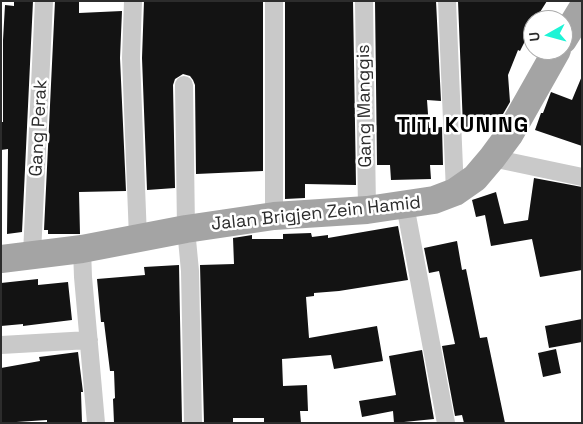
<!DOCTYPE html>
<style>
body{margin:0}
#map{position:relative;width:583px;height:424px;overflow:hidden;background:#fff;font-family:"Space Grotesk",sans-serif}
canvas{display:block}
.frame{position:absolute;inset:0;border:2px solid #2c2c2c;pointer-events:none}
.north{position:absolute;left:523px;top:10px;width:50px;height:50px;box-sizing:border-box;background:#fff;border:1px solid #ababab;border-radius:50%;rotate:263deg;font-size:14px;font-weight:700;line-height:20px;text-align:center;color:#2c2c2c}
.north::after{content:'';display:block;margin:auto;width:18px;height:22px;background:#1df4d6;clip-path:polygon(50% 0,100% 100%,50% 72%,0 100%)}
</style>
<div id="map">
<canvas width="583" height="424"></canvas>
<div class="frame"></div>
<div class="north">U</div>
</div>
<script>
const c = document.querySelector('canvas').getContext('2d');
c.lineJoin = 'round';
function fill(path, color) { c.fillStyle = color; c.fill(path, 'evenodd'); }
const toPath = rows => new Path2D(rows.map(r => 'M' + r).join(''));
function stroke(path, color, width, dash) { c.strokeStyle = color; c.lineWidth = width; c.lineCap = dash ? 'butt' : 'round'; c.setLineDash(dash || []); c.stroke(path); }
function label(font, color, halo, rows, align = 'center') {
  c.font = font + ' "Space Grotesk",sans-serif'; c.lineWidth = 5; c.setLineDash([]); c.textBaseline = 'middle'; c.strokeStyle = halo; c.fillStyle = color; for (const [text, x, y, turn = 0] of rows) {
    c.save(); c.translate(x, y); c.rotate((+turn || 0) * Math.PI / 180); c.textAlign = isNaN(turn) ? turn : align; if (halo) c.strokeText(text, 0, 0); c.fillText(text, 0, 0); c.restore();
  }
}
const building = toPath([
 [14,1,33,1,22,232,7,234,8,149,1,150,1,122,3,122,3,40,5,5,14,6],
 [55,1,79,1,79,13,122,11,120,58,126,191,79,192,80,234,48,234,48,230,44,230],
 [144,1,263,1,263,171,196,174,195,85,193,80,190,76,183,74,175,79,173,85,175,188,147,190,142,58],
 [285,1,353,1,356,185,305,184,305,198,285,199],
 [375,1,436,1,441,101,427,100,429,128,442,127,443,165,430,165,431,179,391,180,390,165,377,165],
 [458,1,547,1,535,20,533,20,533,25,520,51,518,50,508,75,510,102,503,114,492,115,492,120,479,121,479,126,463,127],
 [582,76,582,146,535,130,541,113,543,113,551,92,572,100],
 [534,178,582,187,582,270,540,277,532,239,491,246,485,215,476,217,472,200,496,192,504,224,528,220],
 [398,226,408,280,339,291,314,293,314,296,306,297,309,338,377,326,383,361,334,369,331,355,282,359,283,386,307,385,308,411,300,411,301,423,264,423,264,418,233,418,233,423,204,423,200,265,234,264,233,238,252,235,252,239,283,239,283,234,311,233,312,237,328,235,328,238],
 [457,241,462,270,466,269,480,338,487,337,505,423,464,423,462,415,455,416,442,346,455,344,439,271,429,273,424,248],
 [179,265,182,423,114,423,113,399,115,398,114,371,110,371,104,322,101,322,97,279,145,275,144,267],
 [38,279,38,285,68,282,72,320,23,326,23,324,1,326,1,283],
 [582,319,582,342,549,348,545,326],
 [556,349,561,373,543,377,538,353],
 [422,350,434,419,394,423,393,411,362,417,359,401,396,395,389,356],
 [78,352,83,392,81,392,82,423,47,423,47,420,1,423,1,368,40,361,39,357]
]);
const minor = toPath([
 [133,1,131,58,138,238],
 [274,1,274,216],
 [364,1,367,210],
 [447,1,455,192],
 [184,85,186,229,190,271,193,423],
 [492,158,582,177],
 [405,205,446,423],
 [82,249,83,277,96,423],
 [32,254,44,1],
 [1,345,89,340]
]);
const primary = toPath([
 [563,40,582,9],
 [1,259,82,249,186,229,274,216,367,210,434,200,455,192,475,178,492,158,509,135,557,50]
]);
const streetNames = [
 ["Gang Manggis",365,106,-91],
 ["Gang Perak",39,128,-87],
 ["Jalan Brigjen Zein Hamid",316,214,-6]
];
const districtNames = [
 ["TITI KUNING",463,126]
];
fill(building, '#131313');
stroke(minor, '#c9c9c9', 18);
stroke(primary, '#a4a4a4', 28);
label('18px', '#2c2c2c', '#fff', streetNames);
c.letterSpacing = '1px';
label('bold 22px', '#000', '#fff', districtNames);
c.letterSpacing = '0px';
</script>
